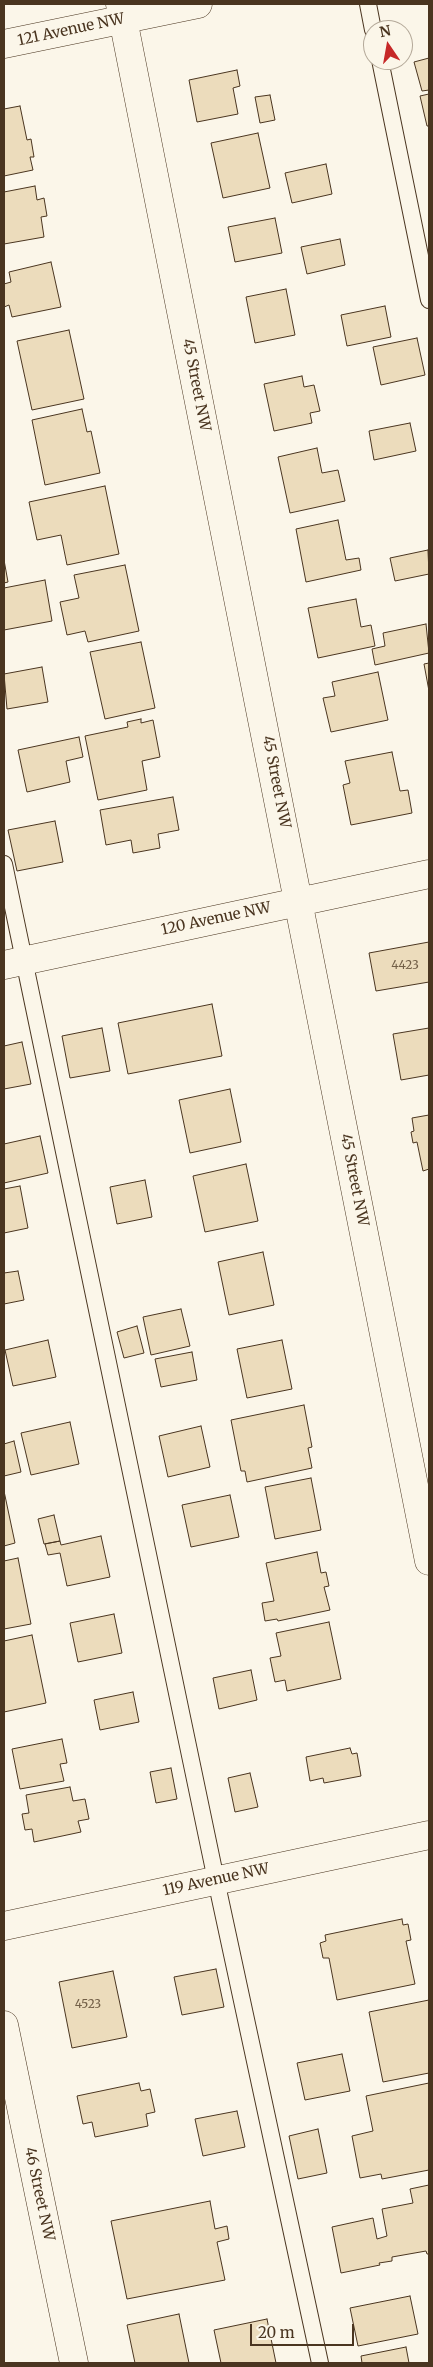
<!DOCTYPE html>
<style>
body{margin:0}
#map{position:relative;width:433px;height:2367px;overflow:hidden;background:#fbf6e9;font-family:Merriweather,serif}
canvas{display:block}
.frame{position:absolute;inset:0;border:5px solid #4a3520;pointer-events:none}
.north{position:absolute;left:363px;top:20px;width:50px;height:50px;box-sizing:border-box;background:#fbf6e9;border:1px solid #b4a999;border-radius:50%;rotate:348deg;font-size:14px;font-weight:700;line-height:20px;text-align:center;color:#4a3520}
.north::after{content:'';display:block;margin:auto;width:18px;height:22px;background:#c62828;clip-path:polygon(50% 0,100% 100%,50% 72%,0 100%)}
.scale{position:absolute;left:250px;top:2324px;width:104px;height:22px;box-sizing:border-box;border:2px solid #4a3520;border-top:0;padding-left:6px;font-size:15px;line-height:18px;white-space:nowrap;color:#4a3520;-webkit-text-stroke:4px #fbf6e9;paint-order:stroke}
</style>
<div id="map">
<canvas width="433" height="2367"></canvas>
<div class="frame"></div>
<div class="north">N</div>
<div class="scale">20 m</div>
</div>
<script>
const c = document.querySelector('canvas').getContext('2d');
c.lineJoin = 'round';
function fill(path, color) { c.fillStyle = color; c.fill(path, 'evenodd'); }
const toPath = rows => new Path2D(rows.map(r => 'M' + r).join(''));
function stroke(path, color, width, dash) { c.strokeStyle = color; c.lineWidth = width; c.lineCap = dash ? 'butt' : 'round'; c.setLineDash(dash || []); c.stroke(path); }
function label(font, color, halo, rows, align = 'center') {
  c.font = font + ' Merriweather,serif'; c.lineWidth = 4; c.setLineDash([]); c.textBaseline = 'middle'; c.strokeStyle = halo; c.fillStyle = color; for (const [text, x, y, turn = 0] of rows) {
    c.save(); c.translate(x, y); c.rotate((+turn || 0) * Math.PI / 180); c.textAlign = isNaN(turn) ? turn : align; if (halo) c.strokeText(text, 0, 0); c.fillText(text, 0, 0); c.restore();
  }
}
const building = toPath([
 [429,58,429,90,422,91,414,62,429,58],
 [237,70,240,86,233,88,238,114,197,122,189,80,237,70],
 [429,94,429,126,427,126,420,96,429,94],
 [270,95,275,120,260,123,255,97,270,95],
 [20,106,27,140,31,139,34,157,30,157,33,170,4,176,4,109,20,106],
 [258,133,270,188,223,198,211,143,258,133],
 [326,164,332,194,292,203,285,173,326,164],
 [35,186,37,200,44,198,47,216,41,217,44,237,4,244,4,192,35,186],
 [275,218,282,253,235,262,228,227,275,218],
 [340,239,345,265,307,274,301,247,340,239],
 [51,262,61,307,12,317,9,305,4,307,4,284,11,282,9,272,51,262],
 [286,289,295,335,255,343,246,297,286,289],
 [385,306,391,337,347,346,341,315,385,306],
 [69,330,84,399,32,410,17,341,69,330],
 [417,338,425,375,381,385,373,347,417,338],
 [302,376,304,387,314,385,320,411,310,413,312,423,274,431,264,384,302,376],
 [82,409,87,432,91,431,100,473,45,485,32,420,82,409],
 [410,423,416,451,374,460,369,431,410,423],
 [317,448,322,473,338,470,345,501,290,513,278,457,317,448],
 [105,486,119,554,67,565,61,535,37,540,29,502,105,486],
 [338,520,346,560,359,558,361,570,306,582,296,529,338,520],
 [428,550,429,574,395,581,390,558,428,550],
 [4,560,8,582,4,583,4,560],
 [125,565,139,631,88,642,85,631,67,635,60,602,79,598,74,575,125,565],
 [45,580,52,621,4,630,4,588,45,580],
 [356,599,361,627,371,625,375,646,318,658,308,608,356,599],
 [426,624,429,653,375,665,372,649,385,646,383,633,426,624],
 [141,642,155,708,105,719,90,652,141,642],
 [429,663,429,691,424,664,429,663],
 [42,667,48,702,7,709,4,674,42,667],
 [378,672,388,720,331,732,323,698,335,696,332,682,378,672],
 [141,719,141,723,153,720,160,757,142,761,147,790,98,800,85,736,128,727,127,722,141,719],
 [79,737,83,757,66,761,70,782,27,792,18,750,79,737],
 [392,752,400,791,408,790,412,813,351,825,343,785,350,783,345,761,392,752],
 [173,797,179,830,158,834,160,848,133,853,131,840,106,845,100,810,173,797],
 [55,821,63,862,17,871,8,830,55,821],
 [429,942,429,982,376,991,369,953,429,942],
 [212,1004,222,1056,128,1074,118,1023,212,1004],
 [102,1028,110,1071,70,1078,62,1036,102,1028],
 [429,1028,429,1075,401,1080,393,1034,429,1028],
 [22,1042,31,1084,4,1089,4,1046,22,1042],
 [230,1089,241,1142,190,1153,179,1100,230,1089],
 [429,1115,429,1169,423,1171,417,1142,413,1143,411,1132,414,1131,412,1118,429,1115],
 [40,1136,48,1173,4,1183,4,1144,40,1136],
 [246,1164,258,1221,205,1232,193,1176,246,1164],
 [145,1180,152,1217,117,1224,110,1187,145,1180],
 [20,1186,28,1228,4,1233,4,1189,20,1186],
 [263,1252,274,1305,229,1315,218,1262,263,1252],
 [18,1271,24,1300,4,1304,4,1273,18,1271],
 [181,1309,190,1346,151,1355,143,1317,181,1309],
 [137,1326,144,1353,124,1358,117,1332,137,1326],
 [48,1340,56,1377,13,1386,5,1350,48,1340],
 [282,1340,292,1389,247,1398,237,1349,282,1340],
 [192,1352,197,1380,161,1387,155,1359,192,1352],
 [304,1405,312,1447,308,1448,312,1468,247,1482,245,1471,241,1471,231,1420,304,1405],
 [70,1422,79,1464,31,1475,21,1433,70,1422],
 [201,1426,210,1467,168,1477,159,1436,201,1426],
 [14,1441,21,1472,4,1476,4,1444,14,1441],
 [311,1478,321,1530,275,1539,265,1487,311,1478],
 [4,1491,15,1543,4,1546,4,1491],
 [230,1495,239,1537,191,1547,182,1505,230,1495],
 [54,1515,60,1541,44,1544,38,1519,54,1515],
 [101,1536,110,1577,67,1586,60,1553,48,1555,45,1544,60,1541,61,1545,101,1536],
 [317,1552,321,1573,326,1572,329,1586,324,1587,330,1610,278,1621,277,1619,265,1621,262,1603,274,1601,266,1563,317,1552],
 [18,1558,31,1624,4,1629,4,1561,18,1558],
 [114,1614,122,1653,78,1662,70,1623,114,1614],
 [329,1622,341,1679,287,1691,285,1680,275,1682,270,1658,281,1656,276,1633,329,1622],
 [32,1635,46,1703,4,1712,4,1641,32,1635],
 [251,1670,257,1700,219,1709,213,1678,251,1670],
 [133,1692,139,1722,100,1730,94,1700,133,1692],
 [62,1739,67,1763,60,1764,64,1781,20,1789,12,1749,62,1739],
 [350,1748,352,1754,357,1753,361,1776,324,1783,323,1778,310,1781,306,1757,350,1748],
 [171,1768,177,1799,156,1803,150,1772,171,1768],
 [250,1773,258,1807,235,1812,228,1778,250,1773],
 [70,1787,73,1801,85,1799,89,1819,78,1821,81,1832,34,1842,32,1829,25,1830,22,1814,29,1813,26,1795,70,1787],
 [402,1919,403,1925,408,1924,411,1940,406,1941,415,1984,337,2000,329,1958,323,1958,320,1943,326,1941,325,1935,402,1919],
 [216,1969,224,2007,182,2015,174,1977,216,1969],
 [113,1971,127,2037,72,2048,59,1982,113,1971],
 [429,2000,429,2073,383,2082,369,2012,429,2000],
 [342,2054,350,2091,305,2100,297,2063,342,2054],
 [139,2083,141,2091,150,2089,155,2112,146,2114,148,2126,95,2137,92,2122,83,2124,77,2096,139,2083],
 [429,2083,429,2170,382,2179,381,2174,360,2178,352,2136,373,2131,366,2096,429,2083],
 [237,2111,245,2147,203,2156,195,2119,237,2111],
 [318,2129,327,2173,298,2179,289,2136,318,2129],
 [429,2185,429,2254,427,2254,426,2251,392,2257,392,2261,379,2263,380,2265,341,2273,332,2227,373,2218,377,2239,387,2236,382,2209,413,2203,410,2189,429,2185],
 [210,2201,215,2229,227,2226,229,2239,217,2242,225,2280,127,2299,111,2221,210,2201],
 [410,2296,418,2334,358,2346,350,2308,410,2296],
 [179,2314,189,2363,135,2363,127,2325,179,2314],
 [267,2319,276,2363,221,2363,214,2330,267,2319],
 [406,2347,409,2363,362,2363,361,2356,406,2347]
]);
const lane = toPath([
 [368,4,373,30],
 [380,60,429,300],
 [4,864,216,1880,320,2363]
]);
const street = toPath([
 [120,4,429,1561],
 [4,965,429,874],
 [4,1926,429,1835],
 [4,2025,74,2363]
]);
const secondary = toPath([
 [4,44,198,4]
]);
const numberNames = [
 ["4423",405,966],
 ["4523",88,2005]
];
const streetNames = [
 ["121 Avenue NW",71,30,-12],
 ["45 Street NW",196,385,79],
 ["45 Street NW",276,782,79],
 ["120 Avenue NW",216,919,-12],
 ["45 Street NW",354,1180,79],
 ["119 Avenue NW",216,1880,-12],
 ["46 Street NW",39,2194,78]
];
fill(building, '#ecdcbc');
stroke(building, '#4a3520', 1);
stroke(lane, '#4a3520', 18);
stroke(street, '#4a3520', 29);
stroke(secondary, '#4a3520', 29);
stroke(lane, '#fbf6e9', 16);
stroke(street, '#fbf6e9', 28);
stroke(secondary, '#fbf6e9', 28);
label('12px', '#725f47', null, numberNames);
label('15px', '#4a3520', '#fbf6e9', streetNames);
</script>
